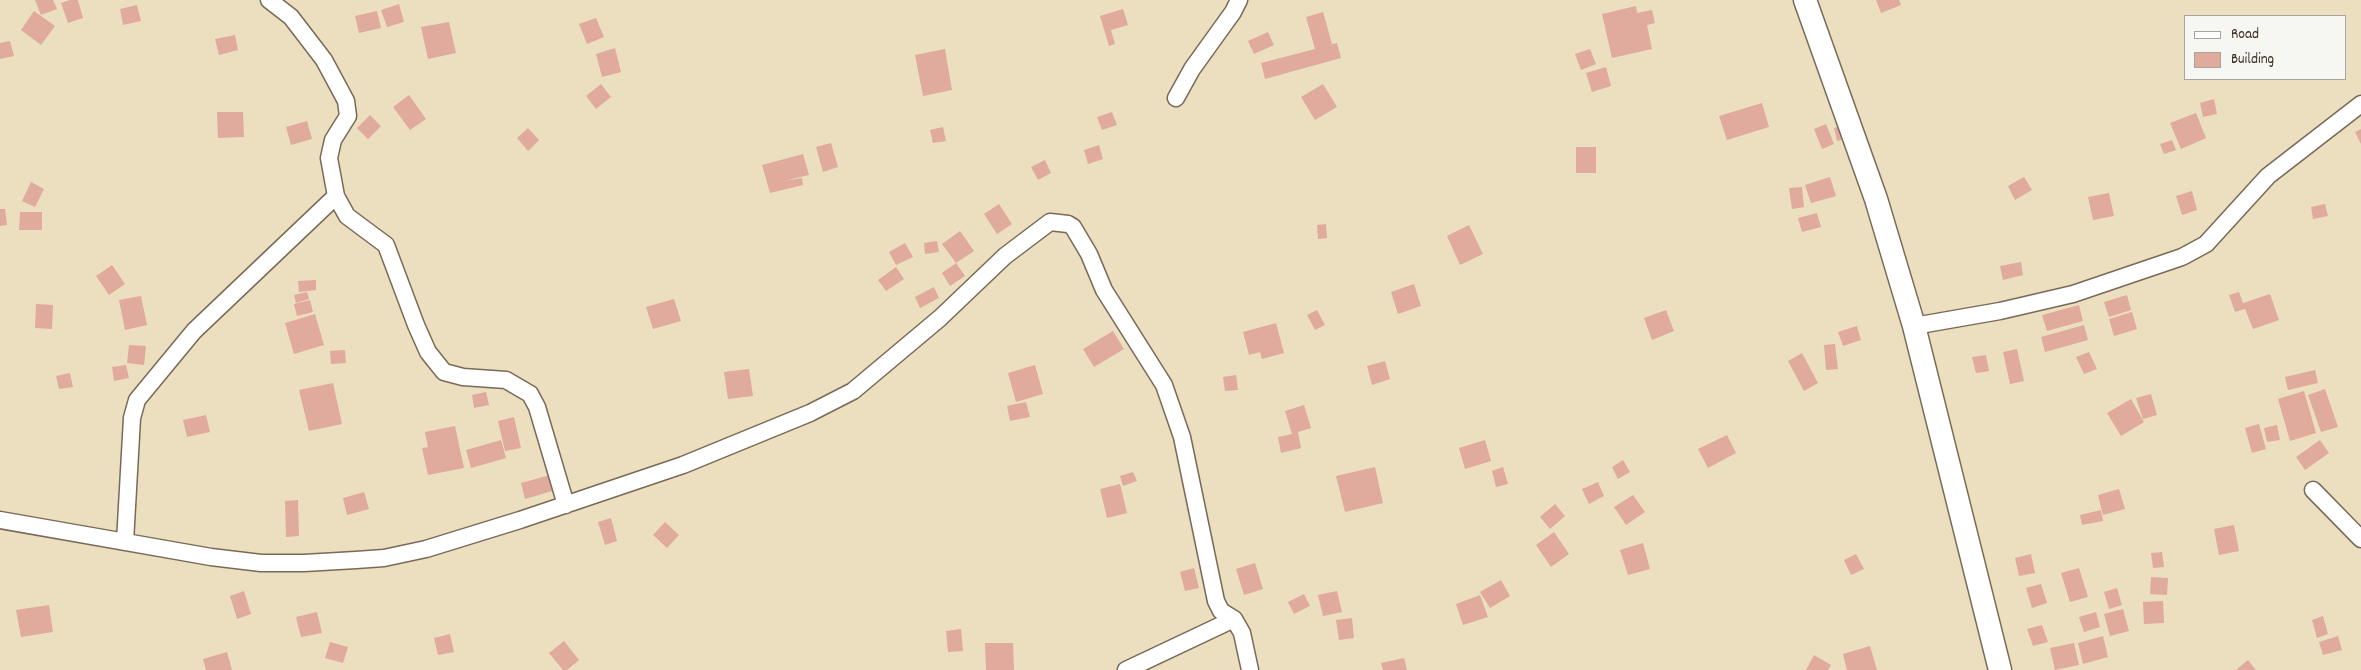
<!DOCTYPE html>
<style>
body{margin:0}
#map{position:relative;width:2361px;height:670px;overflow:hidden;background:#ebdfbf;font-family:Dekko,sans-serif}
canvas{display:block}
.legend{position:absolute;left:2184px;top:15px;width:162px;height:65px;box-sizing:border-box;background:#f6f6f2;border:1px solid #aba49d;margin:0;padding:6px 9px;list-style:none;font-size:15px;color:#3b2a1e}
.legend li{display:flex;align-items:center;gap:10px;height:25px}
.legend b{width:25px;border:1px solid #aba49d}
</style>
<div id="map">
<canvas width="2361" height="670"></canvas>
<ul class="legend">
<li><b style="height:6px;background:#fff"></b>Road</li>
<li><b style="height:14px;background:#e0aa9c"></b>Building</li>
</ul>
</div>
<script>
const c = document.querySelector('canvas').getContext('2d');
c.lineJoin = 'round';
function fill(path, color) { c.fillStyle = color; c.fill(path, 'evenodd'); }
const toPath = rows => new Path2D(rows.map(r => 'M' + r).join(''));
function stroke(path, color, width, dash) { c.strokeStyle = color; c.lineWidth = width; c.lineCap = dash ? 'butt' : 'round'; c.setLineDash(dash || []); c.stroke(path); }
const building = toPath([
 [35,0,53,0,57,9,41,15],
 [70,0,78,0,83,18,68,23,61,3],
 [1876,0,1899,0,1901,5,1881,13],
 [399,4,404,22,387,27,381,10],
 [137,5,141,21,123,25,120,9],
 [1636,6,1637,13,1652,10,1655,23,1647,25,1652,49,1612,58,1602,14],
 [1123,9,1128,25,1111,30,1115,44,1109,46,1100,16],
 [34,11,55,26,41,45,21,30],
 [377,11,381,28,359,33,355,16],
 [1323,12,1332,44,1337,43,1341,58,1265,79,1261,63,1315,49,1306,17],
 [596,18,604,37,587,44,579,24],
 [449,22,456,53,428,59,421,27],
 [1268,32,1274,45,1254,54,1248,41],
 [235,35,238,50,219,55,215,39],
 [10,41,14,56,0,59,0,43],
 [615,48,621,72,602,77,596,54],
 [945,49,952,90,923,96,915,55],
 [1590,49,1596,64,1581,70,1575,54],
 [1606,67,1611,86,1592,92,1586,73],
 [601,84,611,97,596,109,586,96],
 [1323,84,1337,107,1315,120,1301,97],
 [409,95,426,119,410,130,393,107],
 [2214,99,2217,114,2203,117,2200,103],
 [1762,103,1769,127,1727,140,1719,116],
 [217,112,243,112,244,137,218,138],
 [1112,112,1117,125,1102,130,1097,117],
 [2196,113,2206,138,2181,149,2170,123],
 [370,115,381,126,368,139,357,128],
 [307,121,312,139,291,145,286,127],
 [1826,124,1834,144,1822,149,1814,129],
 [1846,124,1850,138,1837,141,1834,128],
 [943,127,946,141,933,143,930,130],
 [528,128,539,140,528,151,517,138],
 [2361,129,2361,144,2355,132],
 [2172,140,2176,150,2164,154,2160,144],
 [831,143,838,167,823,172,816,147],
 [1099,145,1103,159,1088,164,1084,150],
 [1576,147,1596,147,1596,173,1576,173],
 [803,154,809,175,784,181,802,178,803,185,770,193,762,165],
 [1045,160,1051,173,1038,180,1031,167],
 [1830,177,1836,196,1811,203,1805,185],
 [2024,177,2032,190,2015,200,2008,186],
 [31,182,44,189,35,207,22,201],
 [1802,187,1804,207,1792,209,1789,188],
 [2192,191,2197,210,2182,215,2176,196],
 [2109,193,2114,216,2093,220,2088,197],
 [999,204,1012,224,997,234,984,214],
 [2325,204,2328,216,2313,219,2311,207],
 [0,209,5,209,7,225,0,226],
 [20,212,42,212,42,230,19,230],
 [1817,213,1821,227,1802,232,1798,218],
 [1326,224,1327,238,1318,239,1317,225],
 [1469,225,1483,254,1460,265,1447,236],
 [960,231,974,251,956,263,942,244],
 [937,241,939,252,925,254,924,243],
 [905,243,913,257,896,265,889,252],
 [2021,262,2023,275,2003,280,2000,266],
 [956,263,965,276,950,286,942,273],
 [112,265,125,284,109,295,96,276],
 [896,267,904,279,886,291,878,280],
 [316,280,316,290,299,292,298,281],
 [1414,284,1421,306,1398,314,1391,292],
 [934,287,939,298,920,308,915,297],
 [307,292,309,299,296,303,294,295],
 [2239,292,2243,303,2270,294,2279,320,2253,329,2245,309,2235,312,2229,295],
 [2127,295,2131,310,2109,317,2104,302],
 [141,296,147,325,125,330,119,300],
 [674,299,681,321,653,329,646,307],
 [310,300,313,312,297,316,294,304],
 [36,304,53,305,52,329,35,328],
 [2079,305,2083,321,2047,331,2042,315],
 [1317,310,1325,325,1315,330,1307,315],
 [1666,310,1674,331,1652,340,1644,318],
 [2132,312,2137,329,2114,336,2109,319],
 [315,314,324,345,294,354,285,323],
 [1276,323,1284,353,1262,359,1260,352,1249,355,1243,332],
 [2084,325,2088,340,2045,352,2041,337],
 [1857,326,1861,340,1843,346,1838,332],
 [1113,331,1124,349,1094,367,1083,349],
 [1835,344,1838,369,1826,370,1824,345],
 [129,345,146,346,144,365,127,363],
 [2017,349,2024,381,2010,384,2003,352],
 [345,350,346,363,331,364,330,351],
 [2089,352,2097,369,2084,374,2076,357],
 [1802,353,1818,383,1804,391,1788,361],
 [1986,355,1989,371,1976,373,1972,357],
 [1385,361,1390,379,1372,385,1367,366],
 [126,365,129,378,114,381,112,367],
 [1035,365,1043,394,1016,402,1008,373],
 [749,369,753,396,728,399,724,372],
 [2315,370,2318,383,2288,390,2285,377],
 [70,373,73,387,59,389,56,376],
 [1236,375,1238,390,1225,391,1223,377],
 [333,383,342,424,309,431,299,390],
 [2325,389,2338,427,2321,432,2308,395],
 [2304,391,2316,433,2290,441,2278,399],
 [486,392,489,405,474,408,472,395],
 [2151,394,2157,415,2143,419,2136,398],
 [2131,399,2144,422,2121,436,2107,413],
 [1026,402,1030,417,1010,421,1007,406],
 [1304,405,1311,428,1298,432,1301,448,1281,453,1278,437,1292,434,1285,411],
 [206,415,210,432,187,437,183,420],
 [514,417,521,448,505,451,498,421],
 [2259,424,2266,449,2252,453,2245,428],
 [2277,425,2280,440,2267,442,2264,428],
 [455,426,464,468,428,475,422,448,428,447,425,432],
 [1727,435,1736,453,1708,468,1698,449],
 [501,440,506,458,471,468,466,450],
 [1485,440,1491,461,1465,469,1459,448],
 [2320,440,2329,453,2305,470,2296,457],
 [1623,460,1630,472,1618,479,1612,467],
 [1375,467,1383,503,1345,512,1336,476],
 [1503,467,1508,484,1496,487,1492,471],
 [1133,472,1137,481,1123,486,1120,476],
 [554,474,559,489,525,499,521,483],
 [1598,482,1604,496,1589,504,1582,489],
 [1120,484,1127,513,1107,518,1100,489],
 [2119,489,2125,509,2103,515,2098,495],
 [364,492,369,509,347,515,343,498],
 [1633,495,1645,512,1626,525,1614,507],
 [298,500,299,536,286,537,285,501],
 [1555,504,1565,516,1550,529,1540,517],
 [2101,510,2103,521,2082,525,2080,515],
 [611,518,617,541,605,545,598,522],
 [665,522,679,535,667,548,653,535],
 [2234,525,2239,551,2219,555,2214,529],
 [1554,532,1569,554,1551,567,1536,545],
 [1643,543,1650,569,1628,575,1620,550],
 [2162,552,2164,567,2153,568,2151,553],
 [1856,554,1864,569,1851,575,1844,560],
 [2031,554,2035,573,2019,576,2015,558],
 [1255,563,1263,589,1244,595,1236,569],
 [1194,568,1199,588,1185,591,1180,572],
 [2079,568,2088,597,2070,602,2061,573],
 [2151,577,2168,578,2167,595,2150,594],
 [1501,580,1510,596,1490,608,1480,592],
 [2041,584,2047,603,2032,608,2026,588],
 [2117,588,2122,605,2109,609,2104,592],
 [244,591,251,614,237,619,230,596],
 [1337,591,1342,612,1323,616,1318,595],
 [1304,594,1310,606,1294,614,1288,602],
 [1480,595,1488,617,1463,625,1456,604],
 [2163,601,2164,623,2144,624,2143,602],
 [49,605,53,632,21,637,16,610],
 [2123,609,2129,631,2110,636,2104,614],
 [317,612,322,633,301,637,296,617],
 [2096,612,2100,627,2084,632,2079,617],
 [2323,616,2328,634,2317,638,2312,620],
 [1352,618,1354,638,1339,640,1336,620],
 [2042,625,2048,642,2033,646,2027,629],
 [961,629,963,651,948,652,946,631],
 [450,634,454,652,438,655,434,638],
 [2103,636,2108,657,2083,664,2078,643],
 [2338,636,2342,650,2323,655,2319,642],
 [564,641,579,660,567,670,563,670,549,653],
 [330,642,348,647,343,663,325,658],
 [985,643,1013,643,1014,670,986,670],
 [2074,643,2079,665,2055,670,2050,648],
 [1870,646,1877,670,1847,670,1843,654],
 [227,652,232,670,206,670,203,659],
 [1814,655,1831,665,1828,670,1806,670],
 [1404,658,1407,670,1383,670,1381,663],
 [2248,660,2256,670,2236,670]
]);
const street = toPath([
 [269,0,291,17,324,60,346,101,348,116,333,140,329,158,336,196,347,216,386,245,416,325,428,352,444,372,463,377,506,380,530,394,537,407,566,505],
 [1176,98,1192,69,1233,12,1239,0],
 [1914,326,2000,311,2073,294,2182,257,2206,244,2268,176,2361,104],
 [2313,490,2361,539],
 [0,520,211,557,261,563,304,563,356,560,384,558,426,549,520,520,683,465,810,413,853,391,940,318,1005,256,1050,222,1068,224,1073,227,1089,254,1104,290,1164,385,1182,437,1216,601,1221,611,1234,619,1242,633,1250,670],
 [125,542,132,418,137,400,194,331,336,196],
 [1126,670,1234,619]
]);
const secondary = toPath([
 [1805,0,1876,199,1914,326,2000,670]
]);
fill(building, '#e0aa9c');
stroke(street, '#796956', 19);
stroke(secondary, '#796956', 25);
stroke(street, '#fff', 16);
stroke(secondary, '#fff', 22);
</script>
